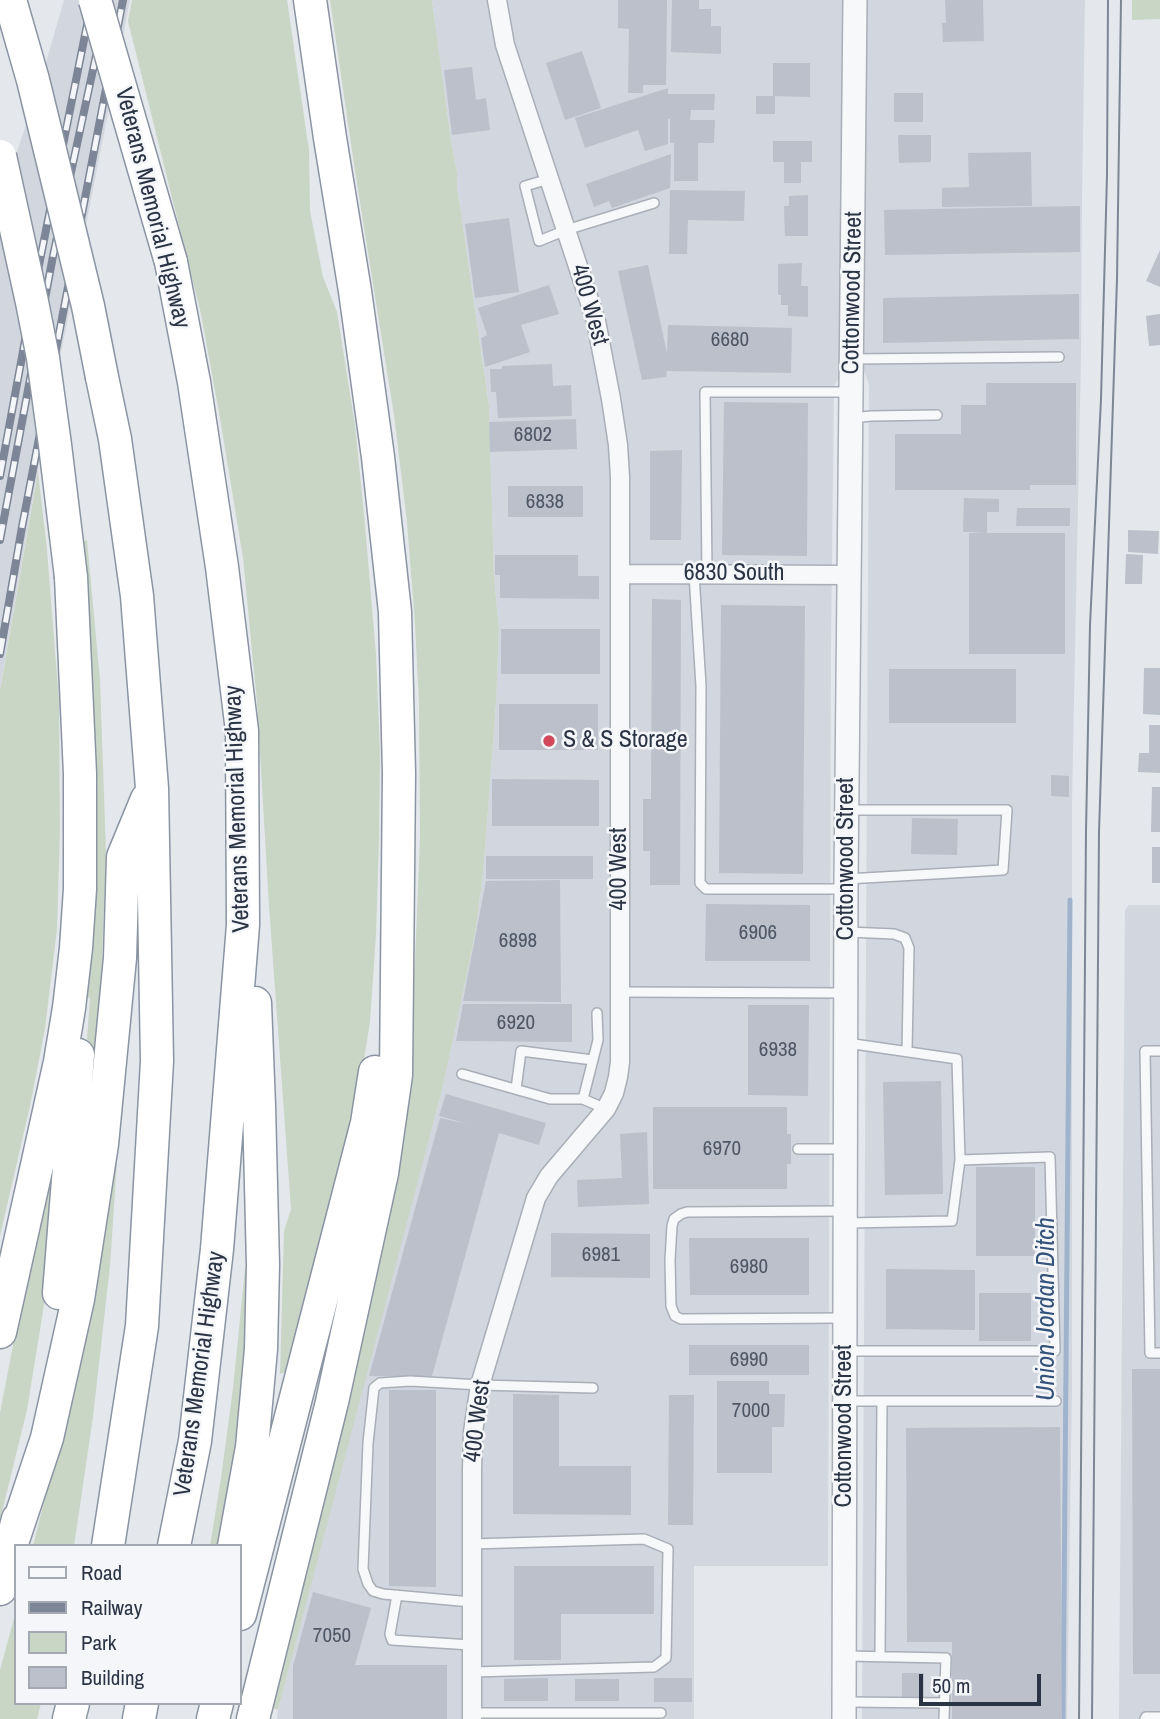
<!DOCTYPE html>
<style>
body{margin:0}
#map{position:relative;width:1160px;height:1719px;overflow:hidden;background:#e4e7ec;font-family:"Archivo Narrow",sans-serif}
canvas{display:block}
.legend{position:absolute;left:14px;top:1544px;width:228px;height:161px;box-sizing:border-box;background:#f4f6f9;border:2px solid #a4a8b1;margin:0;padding:9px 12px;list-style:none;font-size:21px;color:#2b3445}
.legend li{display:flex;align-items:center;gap:14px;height:35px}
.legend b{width:35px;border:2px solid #a4a8b1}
.scale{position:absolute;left:919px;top:1674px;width:122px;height:32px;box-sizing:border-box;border:4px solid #2b3445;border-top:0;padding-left:9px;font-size:21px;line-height:24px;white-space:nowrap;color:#2b3445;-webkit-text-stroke:5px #f4f6f9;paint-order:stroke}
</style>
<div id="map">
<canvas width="1160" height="1719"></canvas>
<ul class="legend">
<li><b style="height:9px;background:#f7f8fa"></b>Road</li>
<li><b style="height:9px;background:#7d8696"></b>Railway</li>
<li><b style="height:19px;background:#c9d6c5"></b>Park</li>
<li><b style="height:19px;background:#bbc0ca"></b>Building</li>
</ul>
<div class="scale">50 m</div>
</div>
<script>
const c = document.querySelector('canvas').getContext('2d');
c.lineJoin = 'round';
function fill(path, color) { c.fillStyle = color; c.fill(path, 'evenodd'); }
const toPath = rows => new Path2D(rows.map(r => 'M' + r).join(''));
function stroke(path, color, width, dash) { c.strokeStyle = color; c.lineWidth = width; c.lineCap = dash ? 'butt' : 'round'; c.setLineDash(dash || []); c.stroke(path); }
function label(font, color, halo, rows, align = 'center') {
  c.font = font + ' "Archivo Narrow",sans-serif'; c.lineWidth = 5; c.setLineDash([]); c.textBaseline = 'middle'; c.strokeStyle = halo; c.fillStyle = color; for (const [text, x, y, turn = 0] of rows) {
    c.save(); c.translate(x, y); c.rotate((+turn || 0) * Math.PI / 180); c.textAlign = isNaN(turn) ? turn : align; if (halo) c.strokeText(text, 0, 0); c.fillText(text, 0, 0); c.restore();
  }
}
const built = toPath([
 [64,0,130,0,36,481,0,688,0,201,39,87],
 [432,0,843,0,840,377,834,386,831,645,828,1566,694,1566,694,1719,277,1719,278,1710,367,1370,442,1090,475,934,483,874,496,704,499,629,494,577,489,406,457,186,457,172,451,141],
 [866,0,1085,0,1082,200,1081,353,1072,800,1072,1385,1067,1719,862,1719,869,385,864,370],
 [1129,905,1160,905,1160,1719,1119,1719,1125,910]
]);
const green = toPath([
 [132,0,287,0,309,150,310,211,323,277,337,312,355,425,364,514,376,654,380,753,379,840,376,935,370,1022,351,1141,289,1371,280,1374,284,1231,291,1209,269,906,257,702,243,558,220,418,201,314,128,21],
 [330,0,432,0,451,141,457,172,457,186,489,406,494,577,499,629,496,704,483,874,475,934,458,1016,442,1090,278,1710,273,1708,331,1474,360,1347,381,1244,407,1061,414,985,420,838,419,704,415,624,407,522,394,415,355,171],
 [1132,0,1160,0,1160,19,1132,20],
 [38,472,47,550,59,701,60,831,57,929,45,1029,30,1106,0,1236,0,690],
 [87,540,100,680,106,853,99,1037,85,1165,84,1080,90,998,87,997,93,942,91,941,79,543],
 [116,1132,119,1132,110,1266,93,1417,74,1546,33,1546,73,1386],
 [54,1159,56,1160,44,1305,27,1410,0,1520,0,1413,27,1272],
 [245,1269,254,1269,248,1395,221,1546,210,1546,221,1478,233,1388],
 [16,1611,16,1703,41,1703,37,1719,0,1719,0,1670]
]);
const stream = toPath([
 [1063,1719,1070,900]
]);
const building = toPath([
 [618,0,667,0,666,85,643,85,643,93,628,93,629,29,618,28],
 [672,0,699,0,699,9,711,9,711,26,721,26,721,54,671,52],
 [945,0,983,0,984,41,943,42,942,23,946,23],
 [582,51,601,108,565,120,546,63],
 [773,63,810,63,810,97,775,96,775,114,756,114,756,96,773,96],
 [472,67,476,100,486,98,490,130,452,135,444,70],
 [668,88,668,94,715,94,714,110,691,110,690,120,715,120,714,143,698,143,698,181,674,181,674,143,670,143,670,119,668,119,668,144,645,151,638,130,585,148,575,118],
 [894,93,923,93,923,122,894,122],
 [898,135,931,135,931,162,899,163],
 [773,141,812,141,812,162,801,162,801,183,784,183,784,162,773,162],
 [1031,152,1032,206,942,207,942,188,969,187,968,153],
 [671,154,670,188,612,208,609,201,594,207,586,184],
 [670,190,745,191,744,221,688,220,687,254,669,254],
 [808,195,808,236,785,236,784,206,789,206,789,196],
 [1080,206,1080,252,885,255,884,210],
 [509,218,519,292,475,298,465,224],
 [1160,250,1160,287,1146,281],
 [802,263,801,286,808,286,808,317,788,316,788,305,781,305,781,295,778,295,778,264],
 [648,265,667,353,668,325,792,328,791,373,667,371,666,377,642,380,618,271],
 [549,285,559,314,521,325,530,352,485,367,481,338,487,335,478,308],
 [1079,294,1079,339,883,343,883,298],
 [1160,314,1160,345,1149,346,1146,316],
 [552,364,553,386,571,385,572,416,498,418,496,392,491,392,490,369,502,369,502,366],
 [986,383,1076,383,1076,485,1030,485,1030,490,895,490,895,434,961,434,961,405,986,405],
 [724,402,808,403,807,556,722,555],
 [576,419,577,449,490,452,489,422],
 [682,450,681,540,650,540,650,451],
 [508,486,583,486,583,517,508,517],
 [964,498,999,499,999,512,987,512,987,533,1065,533,1065,654,969,654,969,533,984,532,963,532],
 [1017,508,1070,508,1070,526,1016,526],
 [1128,530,1159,531,1158,554,1128,552],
 [1126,554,1143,555,1142,584,1125,584],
 [495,555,578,555,578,576,599,576,599,599,500,598,500,575,495,575],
 [652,599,681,600,680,885,650,885,650,851,643,851,643,799,651,799],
 [721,605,805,606,803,874,719,873],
 [501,629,600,629,600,674,501,674],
 [1144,668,1160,668,1160,715,1143,714],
 [889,669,1016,669,1016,723,889,723],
 [499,704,598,704,598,750,499,750],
 [1149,725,1160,725,1160,773,1138,772,1139,753,1149,753],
 [1051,775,1069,776,1069,797,1051,796],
 [492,779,599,780,599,826,492,826],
 [1152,787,1160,787,1160,832,1151,832],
 [912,818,958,819,957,855,911,854],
 [1152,847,1160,847,1160,883,1152,883],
 [486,856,593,856,593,879,486,879],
 [560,880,561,1002,463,1001,486,881],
 [706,904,810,905,810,961,705,961],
 [463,1004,572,1004,572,1042,456,1041],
 [748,1005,809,1005,808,1096,748,1095],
 [941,1081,943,1194,885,1195,883,1082],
 [446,1094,546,1123,539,1145,499,1133,432,1376,369,1376,440,1118,468,1124,439,1116],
 [653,1107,787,1107,787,1134,791,1134,791,1164,787,1164,787,1189,653,1189],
 [647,1132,649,1204,578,1207,577,1180,622,1178,620,1134],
 [976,1167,1035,1167,1035,1256,976,1256],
 [551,1233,650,1234,650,1278,551,1277],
 [689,1238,809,1238,809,1295,690,1295],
 [886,1269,975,1270,975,1330,886,1329],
 [979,1293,1031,1293,1031,1341,979,1341],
 [689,1345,809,1345,809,1375,689,1375],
 [1132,1369,1160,1369,1160,1674,1133,1674],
 [717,1381,769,1381,769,1394,785,1394,784,1427,772,1427,772,1473,717,1473],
 [389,1390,436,1390,436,1587,389,1586],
 [513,1394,559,1395,559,1466,631,1466,631,1515,513,1514],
 [669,1395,694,1395,693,1525,668,1525],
 [1060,1427,1062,1719,952,1719,952,1642,907,1642,906,1428],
 [514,1566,654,1566,654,1614,561,1614,561,1660,514,1660],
 [313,1592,371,1608,355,1665,447,1665,447,1719,293,1719,293,1666],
 [902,1673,924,1673,924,1697,902,1697],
 [548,1678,548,1701,504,1701,504,1679],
 [654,1678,692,1678,692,1702,654,1702],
 [575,1679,619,1679,619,1701,575,1701]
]);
const service = toPath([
 [549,179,525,186,539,241,566,230,654,203],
 [854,359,1059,357],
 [853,418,871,416,937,415],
 [694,574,701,686,700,883,706,889,845,889],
 [707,574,705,392,850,392],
 [847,879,1003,870,1007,810,848,810],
 [848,932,894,934,905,938,909,948,907,1051],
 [620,992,845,993],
 [597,1013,598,1040,583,1099,606,1109],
 [1160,1051,1145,1051,1150,1353,1160,1353],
 [462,1074,550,1099,583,1099],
 [516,1089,521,1051,593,1060],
 [798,1149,844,1149],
 [844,1211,687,1212,681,1214,674,1219,672,1226,670,1260,671,1306,675,1316,681,1319,845,1318],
 [847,1223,952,1221,960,1160],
 [847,1351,1055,1351,1050,1157,960,1160,957,1059,847,1043],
 [847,1401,1056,1401],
 [471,1544,644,1539,668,1549,666,1658,654,1667,472,1672],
 [397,1595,390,1634,392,1640,471,1645],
 [471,1602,383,1594,373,1591,368,1584,363,1569,368,1443,374,1388,380,1383,410,1381,480,1385,593,1388],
 [846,1656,946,1658,944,1719],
 [880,1656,882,1401],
 [846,1702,944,1703],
 [472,1713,661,1713],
 [1145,1719,1146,1717,1160,1717]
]);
const minor = toPath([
 [620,574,848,575],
 [472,1719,472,1470,473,1432,480,1385,536,1198,549,1176,606,1109,614,1093,618,1077,620,1062,620,477,618,445,611,399,596,321,505,45,497,0]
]);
const tertiary = toPath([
 [844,1719,846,879,855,0]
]);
const motorway = toPath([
 [171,262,194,382,222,567,242,731,243,925,217,1249,195,1441,174,1546],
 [102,377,115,439,137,596,152,788,157,1061,142,1326,108,1546],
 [59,1293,78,1055],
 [0,1332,60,1062,69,1008,76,948,80,889,80,774,71,577],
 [13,1540,47,1438,78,1299,102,1144,120,958,123,857,147,799],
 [234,1546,252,1447,261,1349,263,1265,259,1106,255,1003],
 [0,1589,18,1519],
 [240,1614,367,1123,375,1072],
 [69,1719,73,1703],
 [139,1719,142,1703],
 [213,1719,217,1703],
 [253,1719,332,1402,382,1173,396,1075,399,773,395,612,378,457,355,291,330,138,310,0]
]);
const tram = toPath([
 [1079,1719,1086,831,1090,625,1101,399,1107,175,1108,0],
 [1092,1719,1099,832,1117,279,1121,0]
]);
const rail = toPath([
 [0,476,38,270,92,0],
 [0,540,53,256,108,0],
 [0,654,22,527,123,0]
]);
const motorwayBridge = toPath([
 [10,0,33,80,88,306,102,377],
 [95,0,171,262],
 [0,156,32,302,43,358,55,445,71,577]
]);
const markers = [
 [549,741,7,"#d1495b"]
];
const numberNames = [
 ["6680",730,340],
 ["6802",533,435],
 ["6838",545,502],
 ["6906",758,933],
 ["6898",518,941],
 ["6920",516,1023],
 ["6938",778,1050],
 ["6970",722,1149],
 ["6981",601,1255],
 ["6980",749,1267],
 ["6990",749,1360],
 ["7000",751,1411],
 ["7050",332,1636]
];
const streetNames = [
 ["Veterans Memorial Highway",152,208,76],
 ["Cottonwood Street",853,293,-89],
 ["400 West",589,305,74],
 ["6830 South",734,574],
 ["Veterans Memorial Highway",238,809,-92],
 ["Cottonwood Street",847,859,-90],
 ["400 West",620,869,-90],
 ["Veterans Memorial Highway",200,1374,-82],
 ["400 West",478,1421,-83],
 ["Cottonwood Street",845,1426,-90]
];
const poiNames = [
 ["S & S Storage",563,741]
];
const waterNames = [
 ["Union Jordan Ditch",1047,1309,-90]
];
fill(built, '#d2d6de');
fill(green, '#c9d6c5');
stroke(stream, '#9fb4cc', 5);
fill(building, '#bbc0ca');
stroke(service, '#a9aeb7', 12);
stroke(minor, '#a9aeb7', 21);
stroke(tertiary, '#a9aeb7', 26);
stroke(motorway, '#8b94a3', 35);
stroke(service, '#f7f8fa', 9);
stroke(minor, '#f7f8fa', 18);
stroke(tertiary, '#f7f8fa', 23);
stroke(motorway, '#fff', 32);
stroke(tram, '#7d8696', 2);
stroke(rail, '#7d8696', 8);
stroke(rail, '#f4f6f9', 5, [16]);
stroke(motorwayBridge, '#8b94a3', 35, []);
stroke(motorwayBridge, '#fff', 32);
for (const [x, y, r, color] of markers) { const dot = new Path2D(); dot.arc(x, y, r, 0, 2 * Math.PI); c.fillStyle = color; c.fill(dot); stroke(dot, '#f4f6f9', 2.5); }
label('21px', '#4f5766', null, numberNames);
label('24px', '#2b3445', '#f4f6f9', streetNames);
label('24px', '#2b3445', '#f4f6f9', poiNames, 'left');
label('italic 26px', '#34527a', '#f4f6f9', waterNames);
</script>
